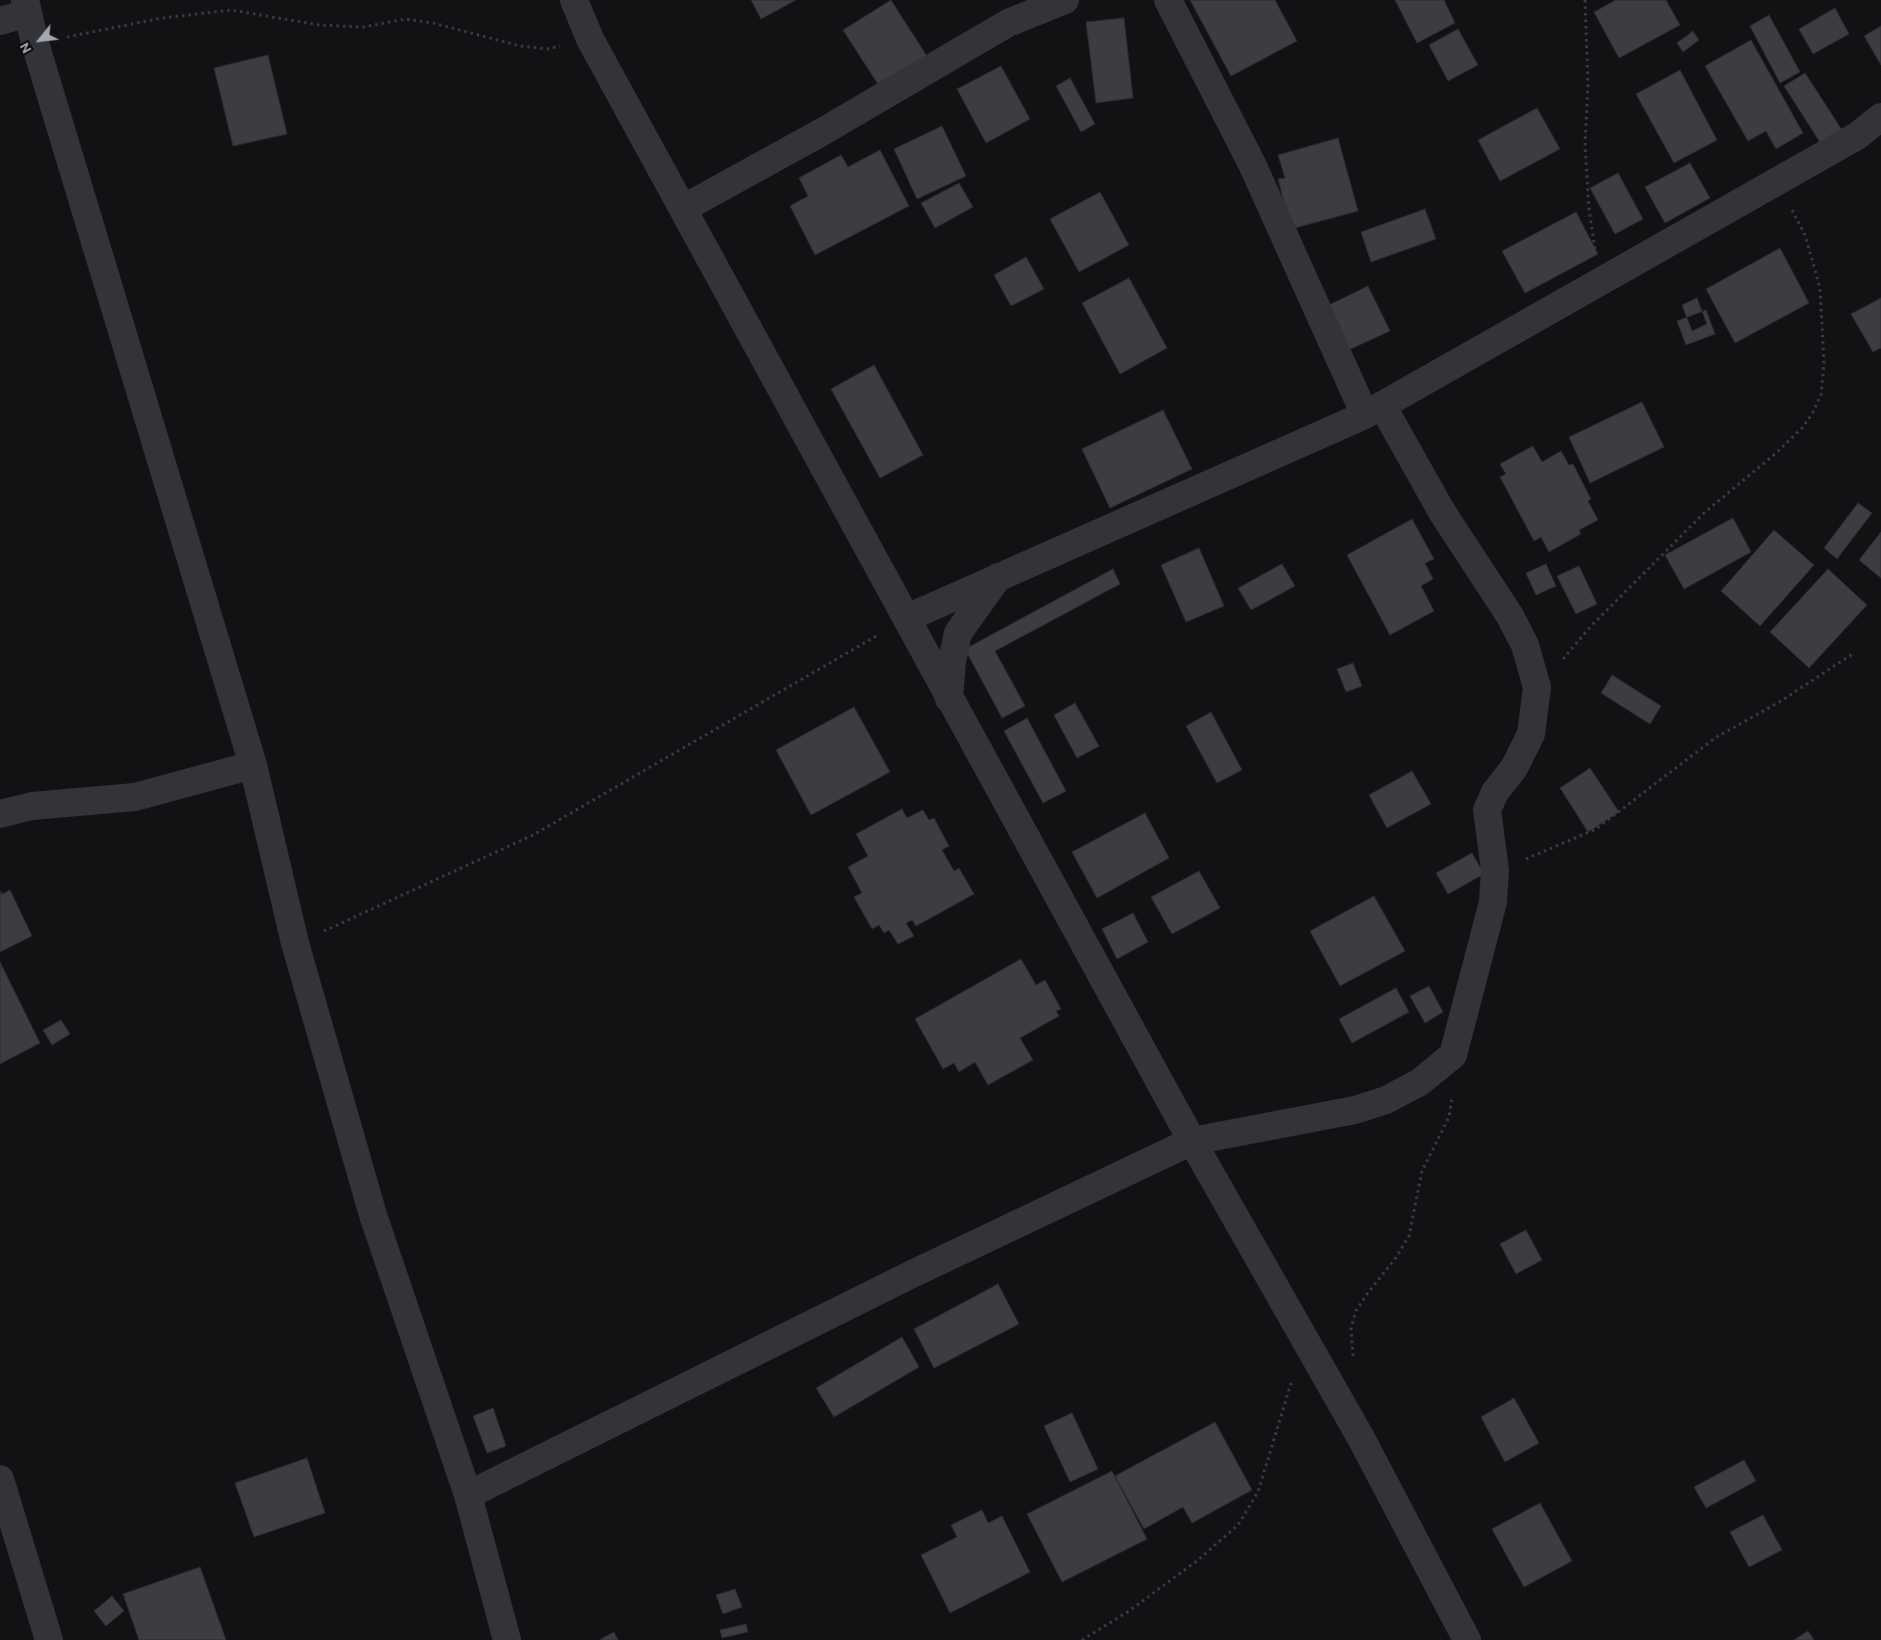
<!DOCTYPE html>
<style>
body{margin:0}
#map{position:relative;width:1881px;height:1640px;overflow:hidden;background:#121214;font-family:Overpass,sans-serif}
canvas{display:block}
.north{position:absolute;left:15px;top:15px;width:50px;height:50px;-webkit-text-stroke:4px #0d0d0f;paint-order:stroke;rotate:241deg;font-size:14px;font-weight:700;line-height:20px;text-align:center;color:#a2a9b5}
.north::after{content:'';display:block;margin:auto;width:18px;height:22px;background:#a2a9b5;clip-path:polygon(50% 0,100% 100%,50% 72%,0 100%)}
</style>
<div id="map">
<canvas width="1881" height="1640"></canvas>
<div class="north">N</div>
</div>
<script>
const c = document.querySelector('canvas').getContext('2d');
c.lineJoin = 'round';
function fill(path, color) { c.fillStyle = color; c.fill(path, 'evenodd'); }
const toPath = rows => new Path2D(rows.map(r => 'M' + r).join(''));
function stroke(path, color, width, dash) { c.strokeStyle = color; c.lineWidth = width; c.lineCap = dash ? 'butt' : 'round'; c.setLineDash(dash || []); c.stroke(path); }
const building = toPath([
 [751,0,796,0,761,19,751,0],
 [891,0,930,61,883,92,843,30,891,0],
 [1190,0,1275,0,1297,41,1231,76,1190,0],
 [1395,0,1444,0,1455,23,1417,43,1395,0],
 [1616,0,1666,0,1680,25,1619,58,1594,12,1616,0],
 [1835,8,1849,34,1813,54,1799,29,1835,8],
 [1769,15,1800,72,1780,83,1750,26,1769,15],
 [1124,18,1133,98,1096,103,1086,22,1124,18],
 [1881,26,1881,65,1864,36,1881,26],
 [1458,29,1478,65,1448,81,1429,45,1458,29],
 [1693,31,1699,40,1683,52,1677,43,1693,31],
 [1751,40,1803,133,1776,149,1766,131,1748,141,1705,66,1751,40],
 [268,55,287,134,233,146,214,68,268,55],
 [1001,66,1030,119,986,143,957,89,1001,66],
 [1680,70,1717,140,1674,163,1636,94,1680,70],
 [1805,73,1844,133,1823,147,1784,86,1805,73],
 [1070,78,1095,124,1081,132,1056,86,1070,78],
 [1537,108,1560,149,1500,181,1478,140,1537,108],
 [942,126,966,176,917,199,894,149,942,126],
 [1338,138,1358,211,1291,229,1278,179,1285,178,1278,155,1338,138],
 [880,150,909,206,815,255,790,206,808,196,799,178,841,155,848,167,880,150],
 [1690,163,1710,198,1665,223,1645,187,1690,163],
 [1618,173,1643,219,1615,234,1590,188,1618,173],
 [959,183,973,207,935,228,921,203,959,183],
 [1100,192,1129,245,1079,272,1050,219,1100,192],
 [1425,209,1436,239,1371,262,1361,232,1425,209],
 [1576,212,1598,254,1525,293,1502,251,1576,212],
 [1780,248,1809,303,1735,343,1706,289,1780,248],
 [1026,257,1044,289,1011,306,994,275,1026,257],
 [1129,278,1167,348,1120,374,1082,303,1129,278],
 [1368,286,1390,331,1344,352,1323,308,1368,286],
 [1697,298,1707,324,1692,331,1682,305,1697,298],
 [1881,298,1881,348,1873,352,1851,314,1881,298],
 [1706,310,1715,334,1686,345,1677,321,1706,310],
 [874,365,923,455,880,478,831,389,874,365],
 [1642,402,1664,447,1590,483,1569,437,1642,402],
 [1163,410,1192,469,1110,508,1082,449,1163,410],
 [1533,446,1542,462,1561,451,1569,465,1573,464,1591,499,1588,501,1598,520,1579,530,1581,534,1549,552,1541,537,1534,541,1500,477,1506,474,1500,464,1533,446],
 [1858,503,1872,513,1837,559,1824,548,1858,503],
 [1733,518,1751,552,1684,589,1665,555,1733,518],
 [1412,519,1434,559,1425,563,1433,579,1421,586,1434,611,1390,635,1347,555,1412,519],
 [1774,530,1814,565,1760,626,1721,591,1774,530],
 [1881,532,1881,578,1859,560,1881,532],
 [1199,548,1224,606,1186,622,1161,565,1199,548],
 [1282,564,1295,586,1251,610,1238,588,1282,564],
 [1546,564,1556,586,1536,595,1526,573,1546,564],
 [1579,566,1597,604,1576,614,1557,576,1579,566],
 [1113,569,1120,584,995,651,1025,706,1002,718,965,649,1113,569],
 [1828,569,1867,605,1809,668,1770,632,1828,569],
 [1353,663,1362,686,1346,692,1337,669,1353,663],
 [1612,675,1661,706,1650,724,1601,693,1612,675],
 [1075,703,1099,746,1077,758,1054,715,1075,703],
 [854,707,890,772,811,815,776,750,854,707],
 [1211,712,1242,770,1217,783,1186,726,1211,712],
 [1027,718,1066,791,1043,803,1004,731,1027,718],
 [1590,768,1619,812,1588,832,1560,788,1590,768],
 [1412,771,1431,804,1387,828,1369,795,1412,771],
 [902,809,907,818,923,810,929,820,934,818,949,846,942,850,954,871,959,868,974,894,916,926,912,920,906,923,914,936,898,944,889,930,884,933,879,925,872,929,854,897,862,893,848,867,868,856,856,834,902,809],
 [1145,813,1169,858,1097,898,1072,852,1145,813],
 [1472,853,1484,874,1448,894,1436,873,1472,853],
 [1199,871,1220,908,1172,934,1151,897,1199,871],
 [10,890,32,936,0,952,0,891,2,894,10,890],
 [1374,896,1405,951,1340,986,1310,931,1374,896],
 [1133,913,1148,942,1117,959,1102,929,1133,913],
 [1021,959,1036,985,1045,980,1061,1009,1056,1011,1059,1016,1020,1038,1033,1060,988,1085,975,1062,959,1072,954,1063,943,1069,915,1019,1021,959],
 [0,962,40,1043,0,1064,0,962],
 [1429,986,1443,1012,1425,1023,1410,996,1429,986],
 [1396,988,1409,1012,1352,1043,1339,1019,1396,988],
 [61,1020,70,1034,52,1045,43,1030,61,1020],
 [1526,1230,1542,1260,1516,1274,1500,1244,1526,1230],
 [998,1284,1019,1324,934,1368,914,1329,998,1284],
 [902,1337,919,1367,834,1417,816,1388,902,1337],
 [1514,1398,1539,1443,1505,1462,1481,1417,1514,1398],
 [493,1408,506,1446,487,1453,473,1416,493,1408],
 [1072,1413,1098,1469,1070,1482,1044,1426,1072,1413],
 [1215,1422,1252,1490,1192,1523,1183,1507,1144,1529,1115,1476,1215,1422],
 [307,1458,325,1513,254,1537,235,1483,307,1458],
 [1744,1460,1756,1481,1706,1508,1694,1487,1744,1460],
 [1112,1471,1147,1539,1062,1582,1027,1514,1112,1471],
 [1540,1503,1572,1561,1524,1587,1492,1529,1540,1503],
 [982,1510,988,1523,1002,1516,1030,1572,950,1613,921,1555,957,1537,951,1525,982,1510],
 [1763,1515,1782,1550,1749,1567,1730,1532,1763,1515],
 [200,1567,226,1640,139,1640,123,1594,200,1567],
 [735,1589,742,1607,723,1614,716,1595,735,1589],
 [112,1596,124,1611,106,1626,94,1611,112,1596],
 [746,1624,748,1632,722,1638,720,1630,746,1624],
 [1808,1631,1814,1640,1794,1640,1808,1631],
 [614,1632,618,1640,599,1640,614,1632]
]);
const path = toPath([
 [1585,0,1588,83,1585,144,1589,209,1595,249],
 [67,37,162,18,231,10,319,25,364,27,405,19,433,23,520,46,547,49,560,46],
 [1563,659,1591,626,1704,513,1775,454,1802,428,1812,414,1821,395,1824,363,1820,288,1805,235,1792,210],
 [1526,859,1596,829,1715,738,1781,701,1854,653],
 [324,931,533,835,878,635],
 [1353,1356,1351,1328,1356,1311,1367,1294,1395,1259,1409,1236,1422,1171,1449,1117,1452,1098],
 [1082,1640,1129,1611,1198,1560,1238,1525,1258,1492,1291,1383]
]);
const minor = toPath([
 [25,0,35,43,253,765,295,943,373,1215,468,1495,507,1640],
 [574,0,590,39,1192,1141,1361,1438,1467,1640],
 [1168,0,1252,164,1365,415],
 [0,21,28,13],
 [684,208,822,132,1008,23,1065,0],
 [907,618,1365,415,1857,136,1881,117],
 [949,699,952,661,958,633,998,577],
 [0,814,32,806,135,797,253,765],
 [0,1479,49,1640],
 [468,1495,910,1275,1192,1141,1355,1110,1386,1100,1420,1082,1453,1055,1493,902,1495,870,1487,810,1495,792,1514,768,1531,734,1537,687,1525,645,1510,616,1442,512,1382,405]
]);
fill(building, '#3c3d41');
stroke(building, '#2c2c30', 1);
stroke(path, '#393b40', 3, [2.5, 4]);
stroke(minor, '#333439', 28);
</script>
